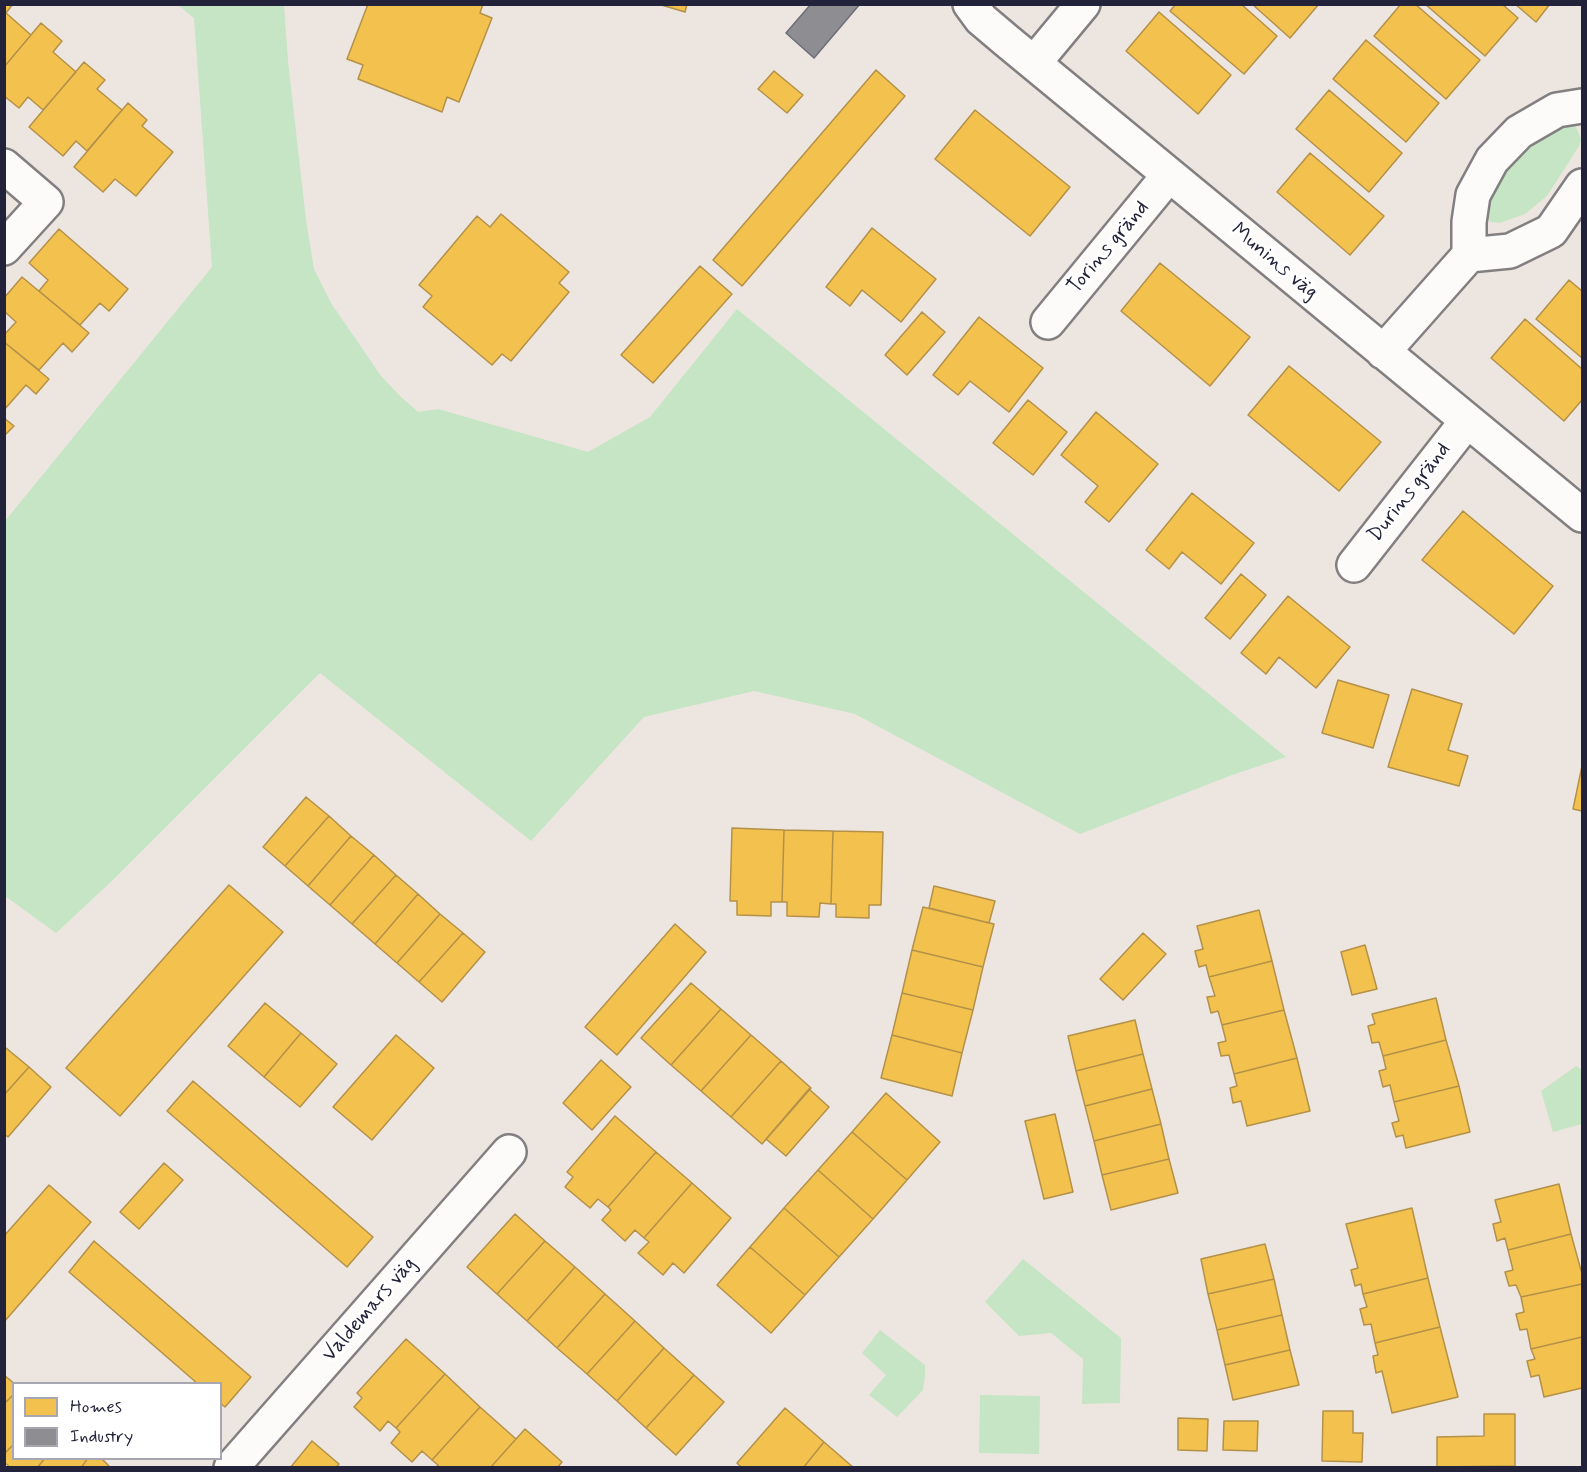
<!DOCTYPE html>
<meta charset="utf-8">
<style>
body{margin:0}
#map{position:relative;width:1587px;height:1472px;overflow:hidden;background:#ede6e0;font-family:Mynerve,sans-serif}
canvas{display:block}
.frame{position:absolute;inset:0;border:6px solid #22223b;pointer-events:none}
.legend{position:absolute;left:12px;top:1382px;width:210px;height:78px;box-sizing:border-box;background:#fff;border:2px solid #a7a7b1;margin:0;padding:8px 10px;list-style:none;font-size:18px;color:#22223b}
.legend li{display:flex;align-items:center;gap:12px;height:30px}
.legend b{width:30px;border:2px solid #a7a7b1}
</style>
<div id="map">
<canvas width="1587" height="1472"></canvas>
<div class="frame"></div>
<ul class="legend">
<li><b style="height:16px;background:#f2c14e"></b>Homes</li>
<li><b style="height:16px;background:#8d8d92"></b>Industry</li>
</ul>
</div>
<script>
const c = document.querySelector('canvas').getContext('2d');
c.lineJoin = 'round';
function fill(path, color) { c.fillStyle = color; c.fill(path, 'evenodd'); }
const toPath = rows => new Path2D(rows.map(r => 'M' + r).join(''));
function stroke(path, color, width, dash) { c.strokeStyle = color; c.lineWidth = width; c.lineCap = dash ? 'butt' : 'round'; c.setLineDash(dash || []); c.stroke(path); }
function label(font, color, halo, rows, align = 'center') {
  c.font = font + ' Mynerve,sans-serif'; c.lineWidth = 6; c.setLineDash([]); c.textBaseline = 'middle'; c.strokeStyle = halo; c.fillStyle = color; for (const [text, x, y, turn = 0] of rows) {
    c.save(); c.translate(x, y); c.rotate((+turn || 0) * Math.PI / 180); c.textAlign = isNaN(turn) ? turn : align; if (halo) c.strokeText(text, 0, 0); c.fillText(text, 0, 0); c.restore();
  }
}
const green = toPath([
 [178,5,284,5,288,61,306,220,314,269,331,303,381,376,400,396,418,412,438,409,588,452,650,417,737,309,1286,757,1232,775,1080,834,855,714,754,691,644,717,531,841,320,673,113,880,56,933,5,896,5,521,212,267,194,18],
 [1561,124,1571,125,1576,127,1581,139,1579,146,1547,196,1525,214,1500,223,1491,222,1488,218,1487,209,1497,185,1511,165,1544,136],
 [1576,1066,1582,1070,1582,1124,1553,1132,1541,1091],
 [1023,1259,1121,1338,1120,1403,1082,1404,1083,1359,1051,1333,1019,1336,985,1302],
 [880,1330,925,1365,925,1376,923,1390,897,1417,869,1395,886,1375,862,1353],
 [980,1395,1040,1396,1039,1454,979,1453]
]);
const homes = toPath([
 [4,4,13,4,6,13,31,35,4,67,4,4],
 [368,4,483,4,480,13,492,18,459,102,447,97,442,112,358,79,363,65,347,59,368,4],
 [658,4,687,4,685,12,658,4],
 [1176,4,1241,4,1277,36,1244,74,1170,11,1176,4],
 [1252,4,1319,4,1290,38,1252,4],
 [1401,4,1415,4,1480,60,1446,99,1374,36,1401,4],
 [1425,4,1502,4,1518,18,1485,56,1425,4],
 [1515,4,1550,4,1536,22,1515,4],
 [1159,12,1231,75,1198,114,1126,51,1159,12],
 [41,23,62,41,53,52,76,72,43,110,28,97,19,108,4,96,4,67,41,23],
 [1366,40,1439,103,1406,142,1333,79,1366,40],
 [84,62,105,80,97,89,122,110,87,151,76,141,63,156,29,127,84,62],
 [876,70,905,96,742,286,713,260,876,70],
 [774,71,803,95,787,113,758,89,774,71],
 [1329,90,1402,153,1369,192,1296,129,1329,90],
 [128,103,147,120,142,126,173,152,136,196,115,179,103,192,74,167,128,103],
 [975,110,1070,187,1030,236,935,159,975,110],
 [1310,153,1384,216,1350,255,1277,192,1310,153],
 [501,214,569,272,559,283,569,292,511,361,502,354,492,365,423,307,432,296,419,285,477,216,490,227,501,214],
 [872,228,936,279,901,322,862,290,850,306,826,287,872,228],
 [59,229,128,289,109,311,100,303,80,325,39,291,48,280,29,263,59,229],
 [1160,263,1250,337,1210,386,1121,311,1160,263],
 [700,266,732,294,653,383,621,355,700,266],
 [22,277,89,333,72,352,63,343,39,370,4,342,4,335,16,322,4,311,4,298,22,277],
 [1569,280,1582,291,1582,358,1536,319,1569,280],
 [922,312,945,332,907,375,885,355,922,312],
 [979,317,1043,368,1009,412,970,381,958,395,933,375,979,317],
 [1525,319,1582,369,1582,400,1564,421,1491,358,1525,319],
 [4,342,49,379,36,394,26,385,4,410,4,342],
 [1289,366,1381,442,1339,491,1248,415,1289,366],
 [1028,400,1067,432,1033,475,993,443,1028,400],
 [1096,412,1158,464,1109,522,1085,502,1098,486,1061,455,1096,412],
 [4,418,14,426,4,436,4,418],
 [1192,493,1254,543,1221,584,1182,552,1169,569,1146,550,1192,493],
 [1463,511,1553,586,1514,634,1422,560,1463,511],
 [1241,574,1266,595,1230,639,1205,618,1241,574],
 [1288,596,1350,647,1316,688,1279,657,1266,674,1241,653,1288,596],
 [1338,680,1389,695,1373,748,1322,733,1338,680],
 [1412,689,1462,704,1448,750,1468,756,1459,786,1388,767,1412,689],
 [1582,766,1582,811,1573,809,1582,766],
 [306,797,329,816,285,866,263,847,306,797],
 [329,816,351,836,308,886,285,866,329,816],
 [732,828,784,830,782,902,771,902,771,916,737,915,737,901,730,901,732,828],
 [784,830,833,831,831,904,820,903,819,917,787,916,787,902,782,902,784,830],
 [833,831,883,832,881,905,869,905,869,918,836,917,836,904,831,904,833,831],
 [351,836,374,855,330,905,308,886,351,836],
 [374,855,396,875,352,924,330,905,374,855],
 [396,875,418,894,375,944,352,924,396,875],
 [229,885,283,932,120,1116,66,1068,229,885],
 [934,886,995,901,989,923,929,908,934,886],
 [418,894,440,914,397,963,375,944,418,894],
 [923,907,994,924,983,967,912,950,923,907],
 [1259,910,1272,961,1209,977,1206,965,1199,967,1195,951,1203,949,1197,926,1259,910],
 [440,914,463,933,419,982,397,963,440,914],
 [675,924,706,952,617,1055,585,1027,675,924],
 [463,933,485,952,442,1002,419,982,463,933],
 [1143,933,1166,954,1123,1000,1100,979,1143,933],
 [1365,945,1377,989,1352,995,1341,952,1365,945],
 [912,950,983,967,973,1010,902,993,912,950],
 [1272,961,1284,1010,1222,1025,1218,1011,1211,1013,1207,997,1215,996,1209,977,1272,961],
 [691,983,721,1009,671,1065,641,1038,691,983],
 [902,993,973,1010,962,1053,892,1035,902,993],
 [1436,998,1446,1040,1383,1056,1379,1042,1372,1043,1368,1026,1375,1024,1372,1014,1436,998],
 [265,1003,301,1033,264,1077,228,1046,265,1003],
 [721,1009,751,1035,701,1091,671,1065,721,1009],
 [1284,1010,1297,1058,1234,1074,1229,1055,1221,1056,1218,1043,1226,1041,1222,1025,1284,1010],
 [1135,1020,1143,1054,1076,1071,1068,1036,1135,1020],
 [301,1033,337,1064,300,1107,264,1077,301,1033],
 [396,1035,434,1068,372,1140,333,1107,396,1035],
 [751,1035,781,1061,731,1117,701,1091,751,1035],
 [892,1035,962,1053,952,1096,881,1078,892,1035],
 [1446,1040,1459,1086,1394,1102,1390,1085,1383,1087,1379,1071,1386,1069,1383,1056,1446,1040],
 [6,1048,29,1067,4,1095,4,1049,6,1048],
 [1143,1054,1152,1089,1085,1106,1076,1071,1143,1054],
 [1297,1058,1310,1111,1247,1126,1241,1101,1233,1103,1230,1088,1237,1086,1234,1074,1297,1058],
 [601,1060,631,1087,592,1130,563,1103,601,1060],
 [781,1061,811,1088,762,1144,731,1117,781,1061],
 [29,1067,51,1087,8,1137,4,1134,4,1095,29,1067],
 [193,1081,373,1237,347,1267,167,1111,193,1081],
 [1459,1086,1470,1132,1406,1148,1403,1135,1396,1137,1392,1123,1399,1121,1394,1102,1459,1086],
 [809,1089,829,1107,786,1156,766,1139,809,1089],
 [1152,1089,1161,1124,1094,1141,1085,1106,1152,1089],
 [886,1093,940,1142,907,1180,852,1132,886,1093],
 [1055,1114,1073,1192,1044,1199,1025,1121,1055,1114],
 [615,1116,656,1152,608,1207,598,1199,590,1208,565,1187,573,1177,567,1172,615,1116],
 [1161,1124,1169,1159,1102,1175,1094,1141,1161,1124],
 [852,1132,907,1180,873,1219,818,1170,852,1132],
 [656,1152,692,1183,644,1238,635,1230,625,1241,602,1220,611,1210,608,1207,656,1152],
 [1169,1159,1178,1193,1111,1210,1102,1175,1169,1159],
 [164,1163,183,1180,139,1229,120,1212,164,1163],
 [818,1170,873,1219,839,1257,784,1208,818,1170],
 [692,1183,731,1218,684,1273,673,1263,663,1275,638,1253,649,1242,644,1238,692,1183],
 [1559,1184,1571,1234,1508,1250,1505,1238,1497,1241,1493,1224,1501,1222,1495,1200,1559,1184],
 [49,1185,91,1222,4,1322,4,1236,49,1185],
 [784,1208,839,1257,805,1295,750,1247,784,1208],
 [1412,1208,1428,1278,1363,1294,1361,1284,1355,1286,1351,1270,1358,1268,1346,1224,1412,1208],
 [515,1214,545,1241,497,1294,467,1267,515,1214],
 [1571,1234,1582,1274,1582,1284,1521,1297,1516,1285,1509,1286,1505,1272,1513,1270,1508,1250,1571,1234],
 [94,1241,251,1377,225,1407,220,1403,220,1384,198,1384,69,1272,94,1241],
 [545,1241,575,1267,527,1321,497,1294,545,1241],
 [1265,1244,1274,1279,1208,1294,1201,1259,1265,1244],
 [750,1247,805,1295,771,1333,717,1285,750,1247],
 [575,1267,605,1294,557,1348,527,1321,575,1267],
 [1428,1278,1440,1327,1375,1343,1371,1324,1364,1325,1360,1309,1367,1307,1363,1294,1428,1278],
 [1274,1279,1282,1315,1217,1330,1208,1294,1274,1279],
 [1582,1284,1582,1337,1531,1349,1527,1329,1520,1330,1516,1314,1524,1312,1521,1297,1582,1284],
 [605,1294,635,1321,587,1374,557,1348,605,1294],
 [1282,1315,1290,1350,1225,1365,1217,1330,1282,1315],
 [635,1321,664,1348,617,1401,587,1374,635,1321],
 [1440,1327,1458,1397,1392,1413,1382,1371,1376,1373,1373,1356,1378,1355,1375,1343,1440,1327],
 [1582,1337,1582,1388,1544,1397,1539,1375,1531,1377,1527,1361,1535,1359,1531,1349,1582,1337],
 [406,1339,445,1374,396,1428,388,1421,380,1431,354,1407,362,1398,357,1393,406,1339],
 [664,1348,694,1375,646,1428,617,1401,664,1348],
 [1290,1350,1299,1385,1233,1400,1225,1365,1290,1350],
 [445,1374,480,1407,432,1460,422,1451,412,1462,391,1443,400,1432,396,1428,445,1374],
 [4,1375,15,1384,14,1394,4,1404,4,1375],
 [694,1375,724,1402,676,1455,646,1428,694,1375],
 [14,1394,14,1444,4,1454,4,1404,14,1394],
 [480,1407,516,1439,490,1468,436,1468,438,1465,432,1460,480,1407],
 [785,1408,824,1442,803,1468,742,1468,737,1463,785,1408],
 [1323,1411,1353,1411,1353,1433,1363,1433,1362,1462,1322,1461,1323,1411],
 [1484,1414,1515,1414,1515,1466,1437,1467,1437,1437,1484,1436,1484,1414],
 [1178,1418,1208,1419,1207,1451,1178,1450,1178,1418],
 [1224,1421,1258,1421,1257,1451,1223,1450,1224,1421],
 [525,1429,562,1462,557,1468,490,1468,525,1429],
 [312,1441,339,1464,336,1468,290,1468,312,1441],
 [824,1442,854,1468,803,1468,824,1442],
 [14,1444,14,1458,45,1458,37,1468,11,1468,4,1462,4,1454,14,1444],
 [45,1458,88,1458,81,1468,37,1468,45,1458],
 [88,1458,101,1458,111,1468,81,1468,88,1458]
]);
const industry = toPath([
 [811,4,860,4,814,58,786,33,811,4]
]);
const street = toPath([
 [970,4,981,19,1007,41,1582,515],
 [1034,63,1083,4],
 [4,166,46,202,4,248],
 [1469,255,1469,222,1473,195,1492,160,1519,132,1557,110,1582,106],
 [1048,322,1169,175],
 [1383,352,1469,255,1510,251,1551,231,1582,186],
 [1354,565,1467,421],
 [231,1468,509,1152]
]);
const streetNames = [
 ["Torins gränd",1109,248,-50],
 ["Munins väg",1274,262,40],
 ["Durins gränd",1410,493,-52],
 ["Valdemars väg",370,1310,-49]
];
fill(green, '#c5e5c4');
fill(homes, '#f2c14e');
stroke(homes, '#b49148', 1.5);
fill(industry, '#8d8d92');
stroke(industry, '#6d6d78', 1.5);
stroke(street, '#827f81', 38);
stroke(street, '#fcfbfa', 33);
label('21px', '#22223b', '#fff', streetNames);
</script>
